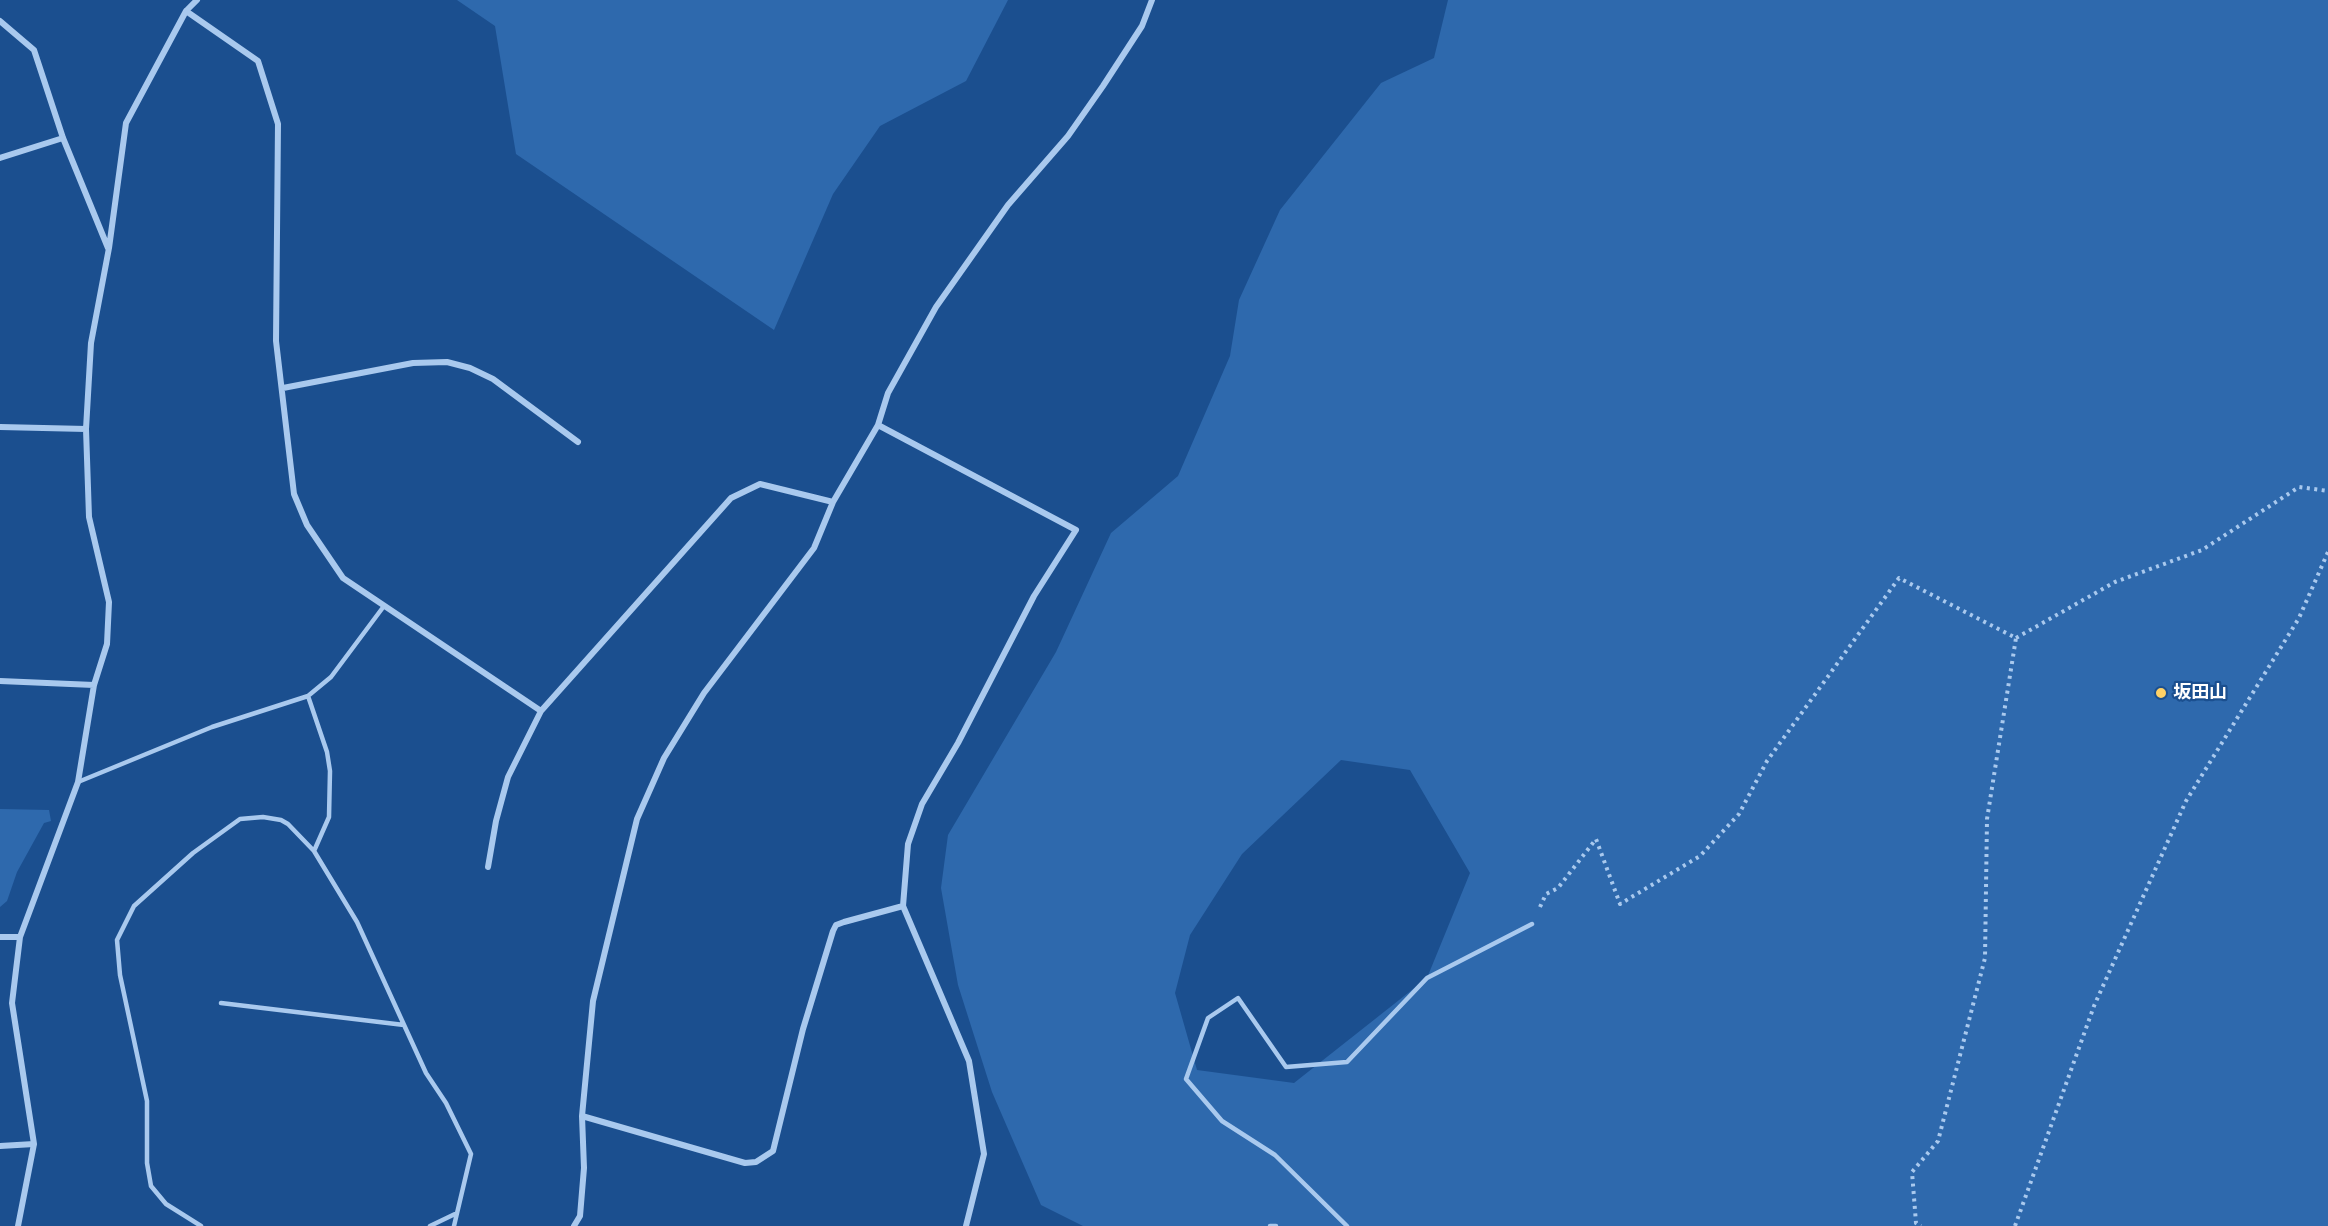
<!DOCTYPE html>
<meta charset="utf-8">
<style>
body{margin:0}
canvas{display:block;background:#1b4f8f}
</style>
<canvas width="2328" height="1226"></canvas>
<script>
const c = document.querySelector('canvas').getContext('2d');
c.lineJoin = 'round';
function fill(path, color) { c.fillStyle = color; c.fill(path, 'evenodd'); }
const toPath = rows => new Path2D(rows.map(r => 'M' + r).join(''));
function stroke(path, color, width, dash) { c.strokeStyle = color; c.lineWidth = width; c.lineCap = dash ? 'butt' : 'round'; c.setLineDash(dash || []); c.stroke(path); }
function label(font, color, halo, rows, align = 'center') {
  c.font = font + ' "DejaVu Sans","Noto Sans JP",sans-serif'; c.lineWidth = 4.5; c.setLineDash([]); c.textBaseline = 'middle'; c.strokeStyle = halo; c.fillStyle = color; for (const [text, x, y, turn = 0] of rows) {
    c.save(); c.translate(x, y); c.rotate((+turn || 0) * Math.PI / 180); c.textAlign = isNaN(turn) ? turn : align; if (halo) c.strokeText(text, 0, 0); c.fillText(text, 0, 0); c.restore();
  }
}
const green = toPath([
 [457,0,1008,0,966,81,880,126,833,194,774,330,516,154,495,26],
 [1448,0,2328,0,2328,1226,1083,1226,1041,1205,992,1092,958,985,941,888,948,835,1056,652,1111,533,1178,476,1230,356,1239,300,1280,210,1381,83,1434,58],
 [1341,760,1410,770,1470,873,1427,978,1294,1083,1197,1070,1175,993,1190,935,1242,854],
 [0,809,49,810,51,821,44,823,17,872,7,901,0,907]
]);
const path = toPath([
 [2016,638,2115,582,2202,550,2299,487,2328,491],
 [1540,907,1546,894,1558,888,1596,839,1620,904,1700,856,1739,814,1767,761,1899,578,2016,638,1987,819,1985,958,1938,1141,1912,1172,1916,1223,1921,1226],
 [2015,1226,2094,1006,2186,801,2299,618,2328,552]
]);
const lane = toPath([
 [308,696,327,752,330,771,329,817,314,851],
 [78,782,212,727,308,696,331,677,384,606],
 [221,1003,404,1025],
 [201,1226,166,1204,151,1186,147,1163,147,1101,120,975,117,940,134,906,193,853,240,819,263,817,281,820,288,824,314,851,357,922,426,1073,446,1103,471,1154,454,1226],
 [430,1226,455,1214],
 [1270,1226,1276,1226],
 [1347,1226,1275,1155,1222,1121,1186,1079,1208,1018,1238,998,1286,1067,1347,1062,1427,978,1532,924]
]);
const street = toPath([
 [186,11,258,61,278,124,276,341,294,494,307,525,343,578,541,711],
 [0,21,34,50,63,138,108,248],
 [0,158,63,138],
 [283,388,413,363,447,362,470,368,493,379,578,442],
 [878,425,888,393,936,307,1008,205,1068,136,1103,86,1142,26,1152,0],
 [0,427,86,429],
 [0,681,94,685],
 [488,867,496,821,508,777,541,711,731,498,760,484,833,502],
 [903,906,969,1061,984,1154,966,1226],
 [0,937,20,937],
 [0,1146,34,1144],
 [18,1226,34,1144,12,1003,20,937,78,782,94,685,107,644,109,602,89,517,86,429,91,343,109,248,126,123,186,11,197,0],
 [574,1226,580,1216,584,1168,582,1116,593,1001,637,819,664,758,704,693,814,548,833,502,878,425,1076,530,1034,596,958,743,922,804,908,844,903,906,844,922,836,925,833,931,803,1029,773,1151,756,1162,745,1163,582,1116]
]);
const markers = [
 [2161,693,6,"#ffd166"]
];
const poiNames = [
 ["坂田山",2173,693]
];
fill(green, '#2e69ad');
stroke(path, '#a9c9ee', 4, [3, 4.5]);
stroke(lane, '#a9c9ee', 4.5);
stroke(street, '#a9c9ee', 6);
for (const [x, y, r, color] of markers) { const dot = new Path2D(); dot.arc(x, y, r, 0, 2 * Math.PI); c.fillStyle = color; c.fill(dot); stroke(dot, '#1b4f8f', 2); }
label('bold 18px', '#fff', '#1b4f8f', poiNames, 'left');
</script>
